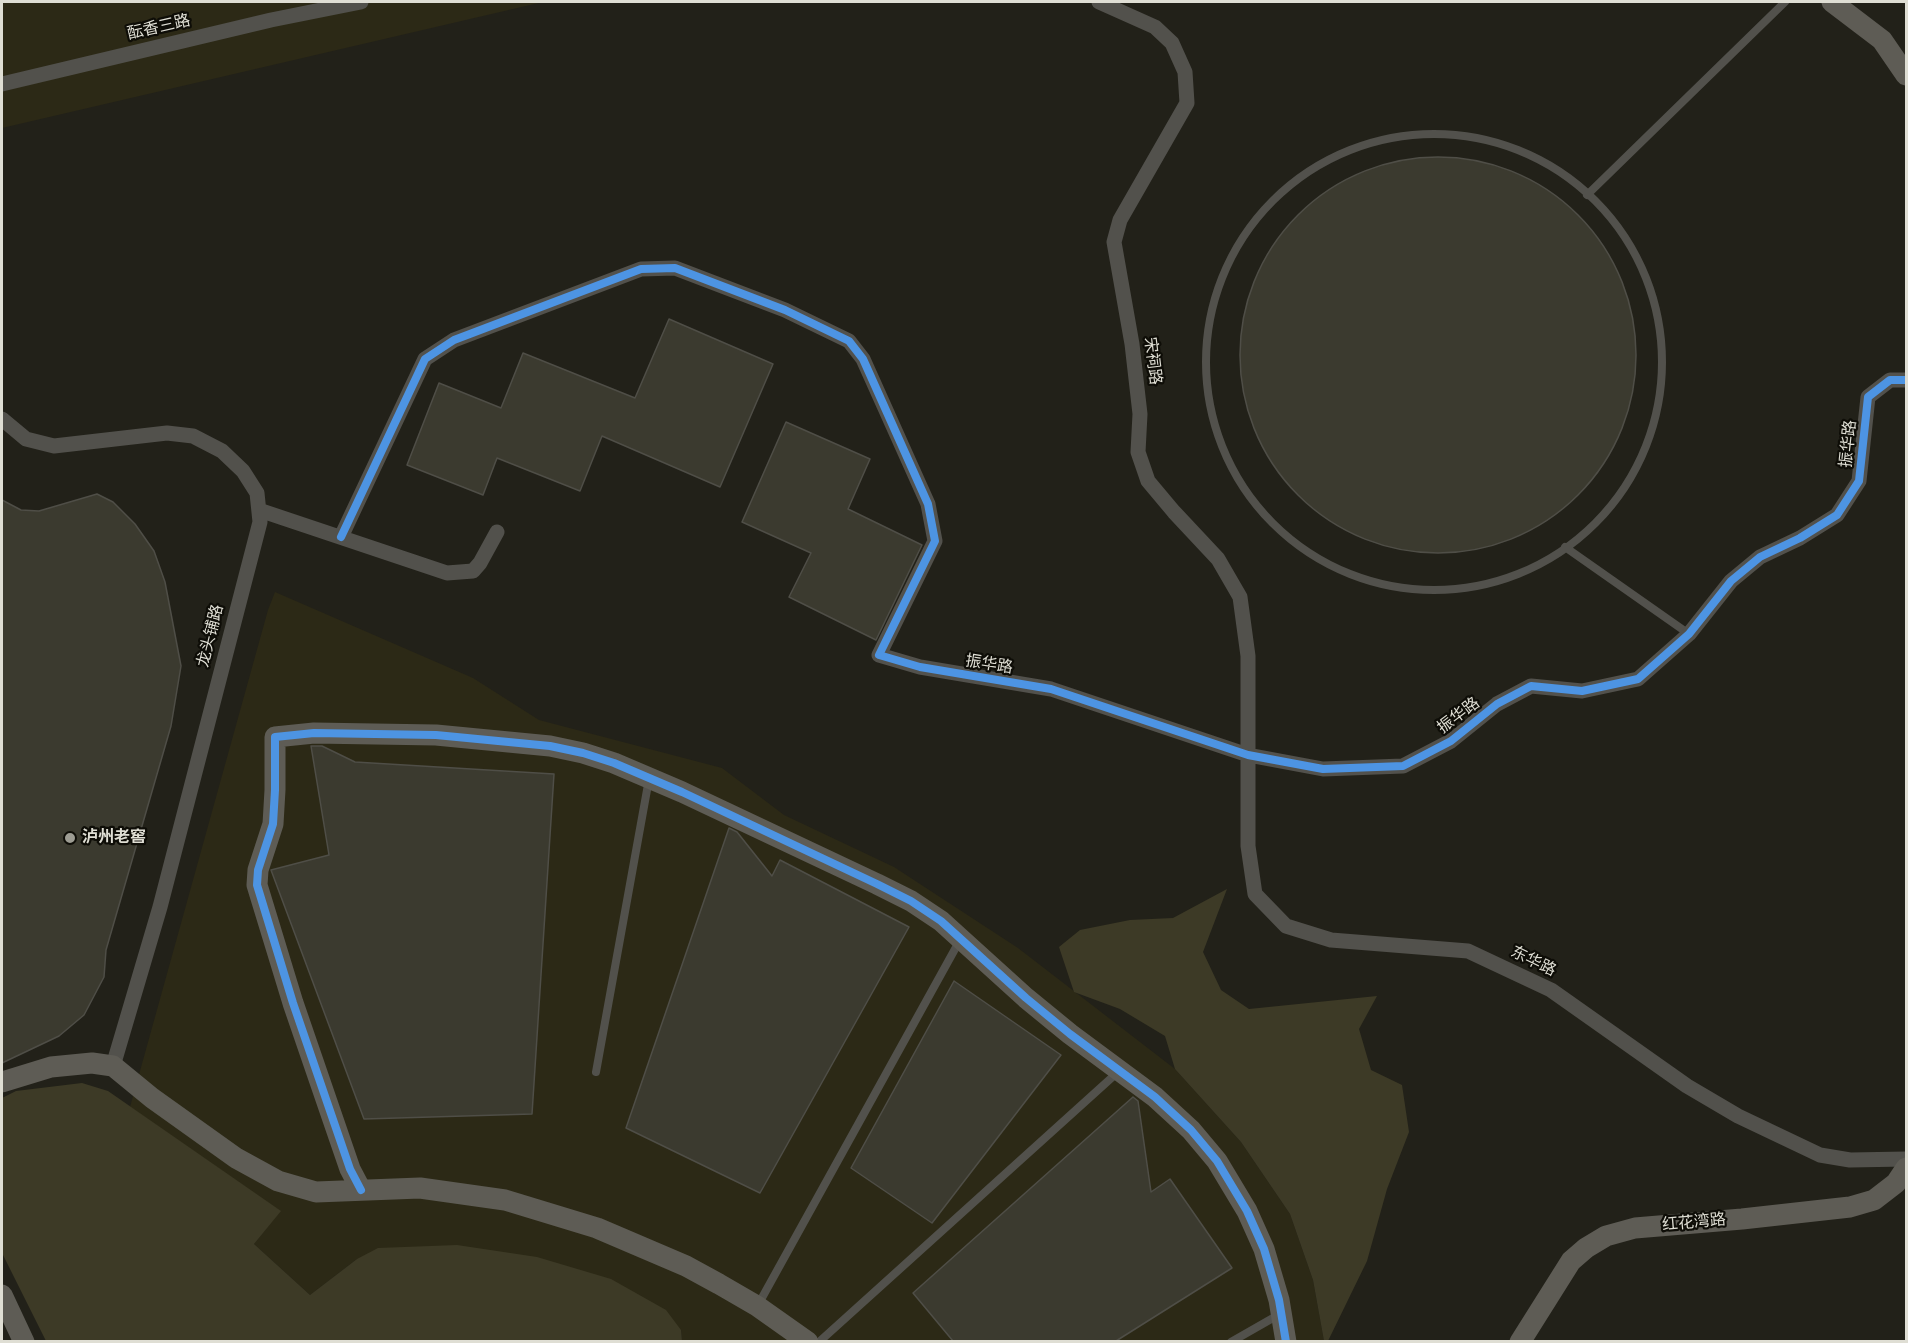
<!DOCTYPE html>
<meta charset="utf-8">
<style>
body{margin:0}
#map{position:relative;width:1908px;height:1343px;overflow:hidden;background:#222119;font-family:Poppins,sans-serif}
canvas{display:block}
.frame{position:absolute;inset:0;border:3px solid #dfded4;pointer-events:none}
</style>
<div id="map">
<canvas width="1908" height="1343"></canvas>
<div class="frame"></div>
</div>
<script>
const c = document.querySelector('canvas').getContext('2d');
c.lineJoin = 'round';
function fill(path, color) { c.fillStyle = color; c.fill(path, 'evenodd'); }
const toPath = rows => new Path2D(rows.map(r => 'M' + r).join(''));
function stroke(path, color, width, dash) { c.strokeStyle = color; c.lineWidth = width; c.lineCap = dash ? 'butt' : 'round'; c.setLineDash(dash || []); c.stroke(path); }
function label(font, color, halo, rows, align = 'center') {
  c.font = font + ' Poppins,"Noto Sans SC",sans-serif'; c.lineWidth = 4.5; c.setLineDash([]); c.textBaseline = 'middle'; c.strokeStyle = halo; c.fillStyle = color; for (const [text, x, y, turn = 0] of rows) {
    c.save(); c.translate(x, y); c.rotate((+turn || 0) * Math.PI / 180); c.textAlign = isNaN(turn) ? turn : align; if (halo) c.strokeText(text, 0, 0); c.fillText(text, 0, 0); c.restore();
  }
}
const built = toPath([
 [2,2,543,2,2,128],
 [275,592,473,678,539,720,722,768,784,815,894,867,1018,948,1175,1069,1241,1142,1290,1214,1313,1280,1324,1341,682,1341,681,1330,357,1259,310,1295,254,1244,280,1211,130,1107,268,610]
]);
const green = toPath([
 [1227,889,1203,952,1221,990,1249,1009,1377,996,1359,1029,1371,1070,1402,1085,1409,1132,1387,1189,1367,1261,1328,1341,1324,1341,1313,1280,1290,1214,1241,1142,1175,1069,1165,1036,1120,1009,1074,992,1059,947,1080,930,1130,920,1173,918],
 [82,1083,108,1091,281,1211,254,1244,310,1295,357,1259,378,1248,457,1245,537,1257,611,1279,666,1310,681,1330,682,1341,46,1341,2,1253,2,1098,16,1091]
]);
const building = toPath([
 '1240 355a198 198 0 1 1 396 0a198 198 0 1 1-396 0Z',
 [669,319,773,364,720,487,602,436,580,491,497,458,483,495,407,465,439,383,501,408,523,353,635,398,669,319],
 [786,422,870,459,848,509,922,545,876,640,789,597,811,553,742,522,786,422],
 [97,494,113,502,135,524,154,551,165,582,181,666,171,726,106,950,104,977,84,1015,59,1036,2,1063,2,500,21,510,39,511,97,494],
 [311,746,322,746,355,762,554,774,532,1114,364,1119,271,870,329,855,311,746],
 [729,828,737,832,772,876,780,860,909,927,760,1193,626,1128,729,828],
 [954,981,1061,1055,932,1223,851,1168,954,981],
 [1133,1097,1138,1101,1151,1192,1170,1179,1232,1268,1116,1341,953,1341,913,1293,1133,1097]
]);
const lane = toPath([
 '1206 362a228 228 0 1 1 456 0a228 228 0 1 1-456 0Z',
 [1587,195,1785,2],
 [1565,547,1689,634],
 [596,1072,649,779],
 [758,1305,960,940],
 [819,1342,1118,1072],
 [1231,1342,1280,1314]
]);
const street = toPath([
 [1099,2,1155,27,1172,43,1185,72,1187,103,1120,220,1114,242,1132,344,1140,414,1138,452,1148,481,1174,512,1218,559,1240,597,1248,656,1248,846,1255,894,1286,926,1331,940,1468,951,1551,990,1687,1086,1738,1116,1820,1155,1850,1160,1906,1159],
 [2,84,271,20,361,2],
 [2,419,26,439,54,446,167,433,193,436,222,451,243,471,257,493,260,522,253,549,160,907,113,1066],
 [259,510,447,573,473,571,480,563,497,532],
 [341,537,425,359,454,340,641,269,675,268,785,310,849,341,863,359,928,504,935,541,879,655,920,667,1051,689,1248,755,1323,769,1403,766,1451,741,1497,704,1531,686,1582,691,1638,679,1689,634,1731,581,1760,557,1800,538,1837,515,1859,481,1868,397,1890,380,1906,380]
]);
const secondary = toPath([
 [1832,2,1882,40,1906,75],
 [2,1082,51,1067,92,1063,113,1066,152,1098,236,1158,278,1181,316,1192,420,1188,505,1200,597,1228,686,1266,719,1284,757,1306,808,1342],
 [361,1190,350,1169,293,1003,257,885,258,870,273,824,275,790,275,737,314,733,436,735,550,746,583,753,614,763,682,792,877,884,911,901,941,921,1026,998,1070,1034,1155,1097,1191,1130,1217,1161,1247,1211,1264,1249,1279,1300,1286,1342],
 [2,1295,24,1342],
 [1520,1342,1571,1261,1586,1248,1606,1236,1635,1228,1742,1219,1850,1207,1874,1200,1896,1183,1906,1168]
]);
const cycleway = toPath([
 [341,537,425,359,454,340,641,269,675,268,785,310,849,341,863,359,928,504,935,541,879,655,920,667,1051,689,1248,755,1323,769,1403,766,1451,741,1497,704,1531,686,1582,691,1638,679,1689,634,1731,581,1760,557,1800,538,1837,515,1859,481,1868,397,1890,380,1906,380],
 [361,1190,350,1169,293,1003,257,885,258,870,273,824,275,790,275,737,314,733,436,735,550,746,583,753,614,763,682,792,877,884,911,901,941,921,1026,998,1070,1034,1155,1097,1191,1130,1217,1161,1247,1211,1264,1249,1279,1300,1286,1342]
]);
const markers = [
 [70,838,6,"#9d9c93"]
];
const streetNames = [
 ["酝香三路",159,28,-13],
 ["宋祠路",1152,361,83],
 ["振华路",1849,444,-84],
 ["龙头铺路",211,636,-76],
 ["振华路",989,665,9],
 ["振华路",1459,716,-37],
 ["东华路",1533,962,26],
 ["红花湾路",1694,1223,-5]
];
const poiNames = [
 ["泸州老窖",82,838]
];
fill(built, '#2c2916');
fill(green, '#3d3a26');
fill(building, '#3b3a2f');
stroke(building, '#4f4e47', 1.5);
stroke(lane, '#52514c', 8);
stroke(street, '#52514c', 15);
stroke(secondary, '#5e5c55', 21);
stroke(cycleway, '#4d94e3', 8);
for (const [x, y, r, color] of markers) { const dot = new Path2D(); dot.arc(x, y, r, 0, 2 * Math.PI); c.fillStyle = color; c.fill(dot); stroke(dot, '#0e0d07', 2); }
label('16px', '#dfded4', '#0e0d07', streetNames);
label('bold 16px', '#dfded4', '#0e0d07', poiNames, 'left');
</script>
